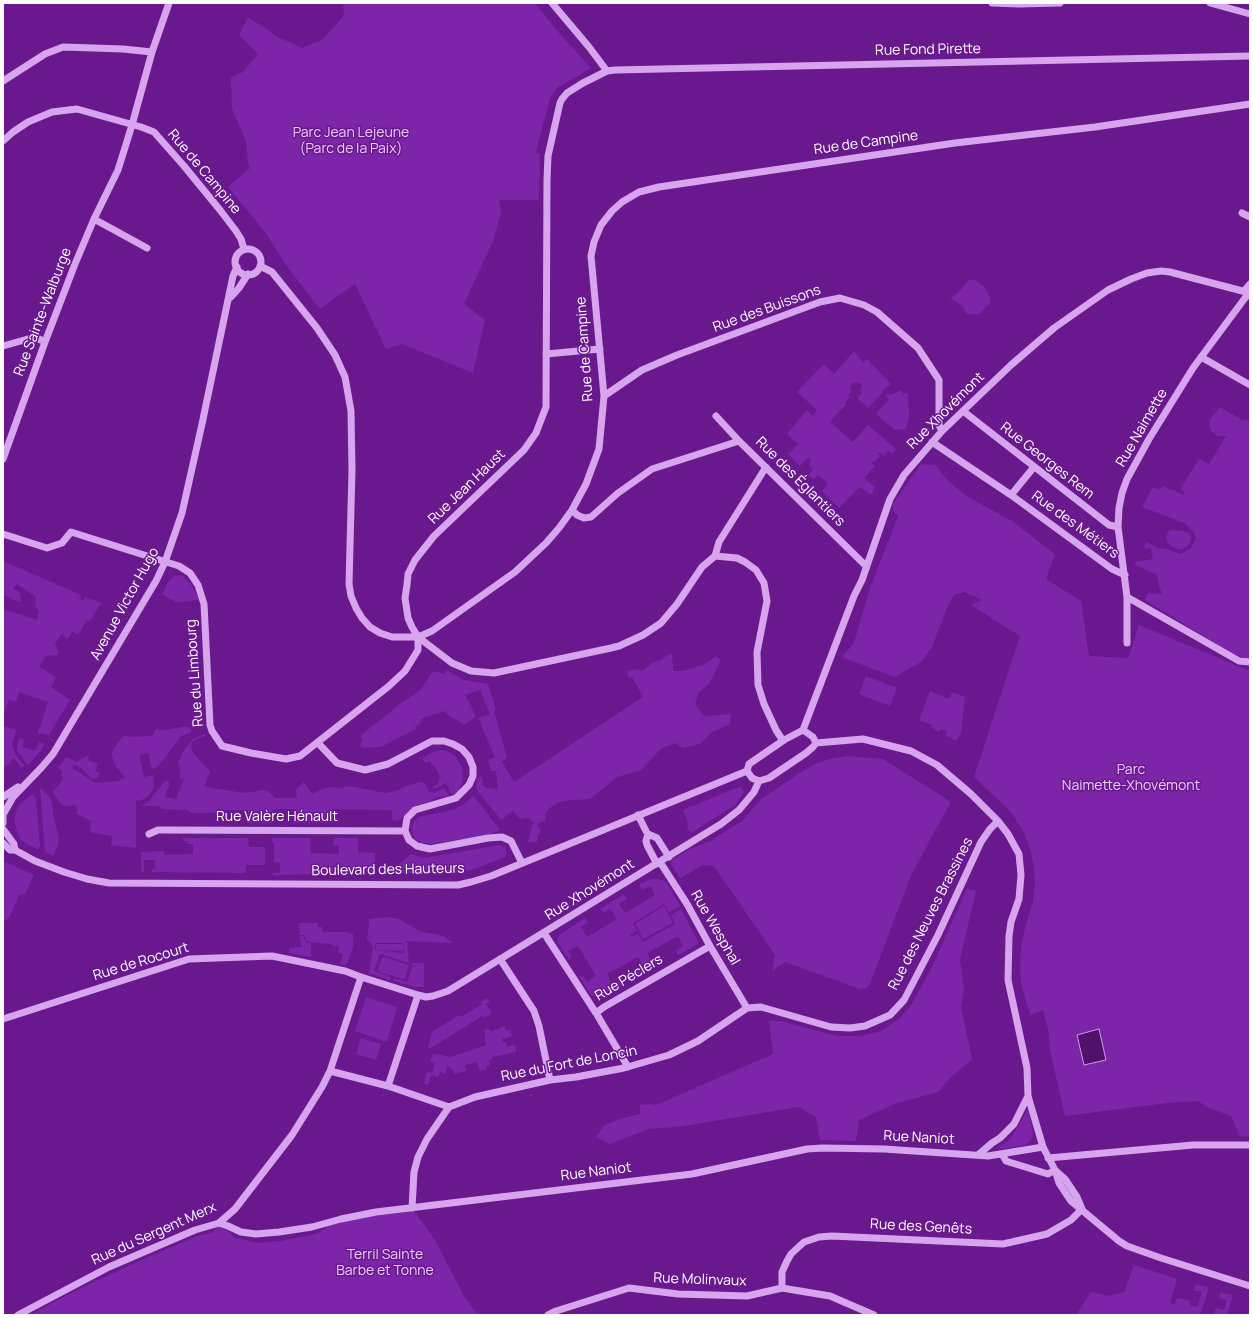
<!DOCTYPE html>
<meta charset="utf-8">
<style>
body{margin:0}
#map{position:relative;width:1253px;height:1318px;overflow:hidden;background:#69198d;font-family:Manrope,sans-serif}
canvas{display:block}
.frame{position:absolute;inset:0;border:4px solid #fff;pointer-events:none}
</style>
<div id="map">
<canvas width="1253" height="1318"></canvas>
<div class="frame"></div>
</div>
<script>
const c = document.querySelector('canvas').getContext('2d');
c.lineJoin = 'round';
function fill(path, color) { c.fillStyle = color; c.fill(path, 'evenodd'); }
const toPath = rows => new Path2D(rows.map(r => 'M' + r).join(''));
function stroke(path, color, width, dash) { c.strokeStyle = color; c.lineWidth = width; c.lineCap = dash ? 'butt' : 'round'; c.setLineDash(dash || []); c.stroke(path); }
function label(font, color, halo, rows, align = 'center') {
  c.font = font + ' Manrope,sans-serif'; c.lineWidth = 3; c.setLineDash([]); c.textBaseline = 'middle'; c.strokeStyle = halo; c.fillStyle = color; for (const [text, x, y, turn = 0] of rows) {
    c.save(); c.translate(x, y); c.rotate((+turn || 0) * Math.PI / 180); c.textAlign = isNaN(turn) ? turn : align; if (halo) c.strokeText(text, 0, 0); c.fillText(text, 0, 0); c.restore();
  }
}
const green = toPath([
 [343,3,535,3,559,33,591,68,557,88,550,98,536,152,540,154,539,200,499,200,501,213,493,241,464,304,485,320,473,373,402,344,386,349,355,284,320,309,286,265,265,232,228,187,250,168,248,163,246,141,232,109,231,77,243,72,258,54,239,35,248,17,278,37,302,48,323,39,344,15],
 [969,280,975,280,984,286,990,297,990,303,979,314,966,314,963,306,950,298,956,295],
 [854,351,863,363,867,359,891,384,883,390,882,393,868,408,857,398,862,393,860,391,862,386,860,383,856,382,853,383,850,387,851,392,848,395,849,397,845,403,846,404,830,422,853,442,868,425,896,449,892,454,888,451,884,456,879,452,878,454,880,456,875,462,873,461,871,463,875,466,864,478,875,487,871,495,860,487,839,508,822,491,828,484,818,475,814,479,808,475,813,470,809,464,811,460,808,458,800,466,788,454,798,444,787,434,807,410,813,416,817,410,797,392,824,364,834,374],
 [902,390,903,394,908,393,909,418,906,429,895,430,876,414,889,399,886,396,889,394,890,395],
 [1220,407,1242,420,1244,421,1245,419,1250,422,1250,659,1236,656,1145,600,1148,593,1162,594,1159,586,1157,575,1136,565,1134,562,1153,559,1151,548,1145,549,1144,544,1145,544,1146,542,1161,549,1162,548,1181,554,1191,548,1196,539,1194,532,1184,523,1142,507,1153,487,1159,490,1163,486,1185,495,1181,488,1199,459,1209,464,1226,436,1218,436,1211,431,1209,421],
 [921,464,935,465,947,480,966,496,1012,521,1055,554,1046,579,1081,601,1089,656,1126,658,1129,656,1139,625,1250,671,1250,1137,1240,1136,1231,1116,1207,1107,1198,1101,1167,1103,1065,1116,1050,1050,1048,1029,1043,1010,1030,1015,1021,983,1020,967,1021,949,1025,928,1033,902,1035,884,1034,867,1030,848,1022,829,1010,811,974,777,1020,636,971,605,982,600,964,592,954,595,947,608,932,647,921,662,894,677,842,657,854,643,869,591,898,516,893,511,893,504],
 [1171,530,1182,531,1189,533,1191,536,1191,540,1187,547,1180,550,1172,547,1168,543,1166,537,1167,533],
 [3,561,81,595,80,599,83,601,85,597,101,603,90,621,87,620,78,635,72,631,71,636,66,639,62,633,55,644,59,653,55,656,49,655,45,657,39,667,56,677,51,687,70,700,49,735,38,733,48,702,19,692,16,702,9,699,3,715,3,685,4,685,5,675,3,672,3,640,5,637,3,636,3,609,37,620,39,611,35,606,36,597,17,584,13,588,20,593,21,602,14,600,3,594],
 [181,575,190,583,197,595,199,600,176,602,162,594,167,584,171,579,174,576],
 [672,653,673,671,684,671,705,664,716,656,721,660,709,684,699,692,695,704,704,716,731,714,730,724,712,732,700,744,683,748,675,743,662,748,651,759,642,770,617,777,590,799,562,801,551,807,545,814,546,820,537,824,541,832,537,836,537,842,528,842,532,825,535,824,531,820,531,819,527,818,520,819,513,811,501,820,476,789,478,777,482,777,483,786,485,786,485,788,492,788,492,789,498,788,496,771,491,771,488,760,495,757,478,718,490,714,480,690,465,695,476,716,470,721,464,724,451,717,443,711,421,719,420,724,415,726,416,729,381,747,364,748,360,746,362,740,360,736,405,700,408,699,421,689,433,671,444,674,446,670,464,680,488,684,496,710,494,711,507,758,502,762,514,782,643,697,632,677,629,678,627,671,638,669,642,671,653,662,662,660,663,658],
 [866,676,897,688,890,706,859,694],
 [930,691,949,699,952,692,965,697,961,733,956,741,945,735,947,732,941,729,939,732,931,727,932,725,919,720],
 [3,726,16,730,12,744,15,754,25,766,21,767,14,758,10,761,11,762,3,768],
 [183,727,190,727,191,732,181,736,166,757,158,766,152,769,148,753,139,755,144,777,153,775,154,784,153,790,146,798,139,801,136,800,136,848,111,845,112,836,90,832,91,821,77,814,76,805,65,806,61,804,53,792,64,778,61,775,63,772,58,768,66,757,77,762,85,757,89,756,88,760,98,764,95,771,100,773,97,778,92,779,81,768,73,764,72,768,96,783,118,781,125,777,117,768,112,757,112,752,118,742,124,735,131,737,152,736,156,729,165,730],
 [205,734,205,736,193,741,191,748,193,753,210,772,204,786,206,787,244,793,265,790,272,794,275,798,297,798,296,789,304,782,312,794,322,789,331,787,341,788,348,786,386,793,396,791,407,786,420,782,425,783,430,793,433,792,434,793,444,788,449,796,433,798,431,801,418,805,409,811,398,821,392,820,392,810,333,809,333,823,293,823,293,814,295,814,295,809,273,809,274,823,248,823,248,810,222,810,222,813,190,813,190,811,187,811,187,810,162,809,158,806,142,806,143,805,148,802,165,781,169,782,169,786,165,796,175,800,184,780,180,778,180,768,178,762,182,756,182,753,193,739],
 [19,738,24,740,22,747,35,751,39,742,44,744,40,752,28,765,18,752,17,748],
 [440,750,447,751,455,756,462,767,463,780,459,790,452,795,446,783,434,789,433,787,439,783,438,780,441,778,434,765,432,766,430,761,425,763,422,758,433,752],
 [847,756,883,759,951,802,934,832,910,878,871,981,867,988,860,989,785,962,772,971,775,955,714,866,702,865,680,879,671,864,672,860,690,849,710,841,742,821,760,800,798,774,815,764,829,759],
 [741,787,744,792,735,805,691,833,687,828,688,823,683,810,736,788],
 [40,788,49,796,52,802,53,814,59,838,58,844,53,856,45,852],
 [31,795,34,795,36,799,40,846,38,849,30,846,21,840,16,829,15,822,15,814,18,807,21,803],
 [473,795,500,830,491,834,431,844,421,843,415,839,413,835,412,828,414,821,419,817,452,810,466,803],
 [183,838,248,838,249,847,265,847,265,865,246,865,246,873,152,872,152,869,155,869,155,860,144,860,144,873,141,871,141,852,164,851,164,855,193,854,193,844,188,844,187,841,183,841],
 [272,838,310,838,311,853,339,854,339,845,333,845,334,838,358,838,358,852,375,853,375,873,273,875,273,873,280,873,280,863,274,862,274,843,272,843],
 [500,845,504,847,506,850,506,854,505,857,472,870,453,873,396,873,396,869,398,865,411,854,423,858,430,857],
 [3,861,34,875,25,894,19,895,10,916,3,923],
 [655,879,662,880,667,883,680,906,669,912,664,904,633,923,637,931,630,935,632,937,638,934,643,942,675,924,671,915,681,909,699,943,696,945,678,955,676,950,683,946,678,936,647,953,652,962,660,959,662,963,639,977,636,972,644,967,638,957,607,974,612,984,620,980,623,986,600,998,594,997,591,995,579,976,582,975,583,976,587,982,596,976,578,946,568,951,572,957,569,960,558,943,558,937,559,935,585,918,588,922,581,927,587,937,617,919,611,909,603,913,600,909,624,894,627,899,619,904,625,913,655,895,650,886,642,890,639,885,648,880],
 [967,888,976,891,960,959,964,990,961,1007,972,1059,952,1076,938,1092,894,1104,859,1120,856,1141,820,1140,816,1117,798,1107,677,1127,649,1129,610,1144,596,1137,605,1125,620,1119,640,1114,640,1105,651,1104,656,1105,773,1054,769,1021,780,1021,838,1036,860,1036,881,1031,899,1019,912,1004,931,969],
 [664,906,673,923,643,939,635,924],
 [389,917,401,920,416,929,423,932,444,936,452,943,405,941,407,942,409,963,380,954,374,971,391,977,390,980,369,973,373,946,367,939,367,936,368,934,369,919],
 [403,941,404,953,375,950,375,944,377,943,403,943],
 [299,923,318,923,318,927,322,927,322,932,347,932,347,933,353,934,353,948,346,965,340,964,343,954,339,953,338,946,333,946,332,944,309,942,306,940,304,935,300,935],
 [300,936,303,936,306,942,311,944,311,957,289,953,289,948,301,947],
 [376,944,402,944,403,945,403,950,401,951,377,950,376,949],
 [384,957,408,965,409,966,405,978,403,979,379,972,378,970,382,958],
 [410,963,424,963,424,987,415,987,393,981,394,978,407,982,413,965],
 [366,997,397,1007,387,1042,355,1031],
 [487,998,490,1002,486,1004,492,1013,483,1018,482,1016,429,1049,428,1047,432,1032,459,1015,461,1017,482,1004,481,1002],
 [504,1026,507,1031,510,1030,512,1036,502,1039,503,1043,506,1042,507,1047,515,1045,516,1052,492,1057,493,1059,489,1060,490,1065,486,1066,487,1069,480,1071,477,1062,465,1065,466,1071,454,1074,452,1068,450,1069,450,1067,447,1067,446,1074,440,1072,438,1077,431,1075,428,1085,424,1084,427,1072,432,1073,435,1063,430,1062,433,1054,444,1055,445,1057,448,1056,448,1058,486,1045,484,1031,488,1028,491,1032],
 [361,1038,381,1044,376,1060,356,1054],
 [1028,1109,1033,1133,1031,1140,1026,1145,1000,1149,999,1147,1007,1142,1015,1132],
 [412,1208,435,1240,465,1298,478,1315,30,1315,77,1290,146,1258,197,1236,212,1233,219,1223,235,1238,258,1243,281,1241,316,1234,341,1219],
 [1134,1265,1177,1279,1170,1303,1175,1304,1177,1298,1190,1301,1190,1305,1197,1307,1202,1292,1194,1290,1196,1284,1209,1288,1200,1315,1076,1315,1091,1292,1109,1296,1124,1292],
 [1221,1292,1233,1296,1227,1315,1214,1315,1216,1308,1224,1310,1227,1300,1219,1298]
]);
const water = toPath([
 [1099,1029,1106,1060,1084,1065,1077,1035,1099,1029]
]);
const minor = toPath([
 [552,3,589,47,607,71],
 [992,3,1019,4,1060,3],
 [1210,3,1250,14],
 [3,81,45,54,63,47,123,49,152,52],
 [3,141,13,132,28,122,52,112,77,109,141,127,154,132,184,166,220,210,236,231,241,239,244,249],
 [1242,213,1250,217],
 [94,219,147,248],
 '235 262a13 13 0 1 1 26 0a13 13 0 1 1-26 0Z',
 [260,266,272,272,317,328,335,355,345,377,351,411,352,470,349,584,351,596,356,608,362,618,370,627,380,633,392,637,418,637,432,631,515,572,546,543,559,528,572,510,586,484,599,449,604,396,591,256,594,242,601,225,612,211,622,202,639,192,659,187,955,143,1095,127,1250,104],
 [1244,291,1250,284],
 [231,297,239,288,248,274],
 [3,346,35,337,45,342],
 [546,354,600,349],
 [1201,357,1250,385],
 [604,396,642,370,677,355,820,302,840,298,864,305,877,312,918,348,939,380,939,425,942,431],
 [963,411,1109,525,1118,527],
 [716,416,739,441,866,566],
 [932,442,1011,495,1112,569,1125,575],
 [3,459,45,342,75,264,94,219,118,170,132,125,152,52,169,3],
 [1011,495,1034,467],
 [572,510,577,515,584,518,591,517,618,493,652,469,739,441],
 [3,534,47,548,62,543,71,532,179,566,190,573,198,585,204,604,210,725,212,731,222,746,251,753,286,759,300,756,389,686,405,671,418,650,418,637],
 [715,556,719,542,766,467],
 [1127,597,1239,661,1250,662],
 [1127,643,1127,597,1118,527,1119,508,1122,493,1127,479,1149,439,1193,368,1245,298,1250,293],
 [803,730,854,596,862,580,890,499,904,475,942,431,1011,365,1054,328,1108,290,1131,279,1147,273,1161,271,1170,272,1250,293],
 [803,730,813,737,816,743,813,747,806,753,769,778,759,781,752,778,747,771,749,764,784,740,803,730],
 [783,741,776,730,764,704,758,685,757,652,767,601,764,583,756,570,745,562,737,558,715,556,702,567,677,604,661,623,643,635,619,646,611,648,494,673,471,671,452,663,418,637,412,627,408,618,405,598,407,585,408,574,415,560,434,536,524,450,536,433,546,407,547,180,548,156,560,103,562,99,567,93,583,83,607,71,615,70,1250,56],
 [318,743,337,763,365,770,388,764,432,741,444,741,453,744,462,749,469,757,473,767,473,776,469,785,456,798,415,810,407,818,405,831,409,840,417,846,430,849,488,838,502,837,511,841,522,863],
 [816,743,863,739,911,751,937,765,971,794,998,821,1008,834,1019,854,1021,875,1019,899,1011,922,1009,936,1008,980,1027,1068,1028,1096,1043,1147,1055,1170,1059,1183,1071,1201,1119,1241,1127,1246,1161,1258,1250,1286],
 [3,797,18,787],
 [3,812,3,823],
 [4,813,13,797,41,768,53,754,156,581,165,562,182,513,202,424,233,276,237,267],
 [638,815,646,831],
 [3,829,14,844,15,850],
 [149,834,158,830,164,830,405,831],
 [3,843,10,850,15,850,35,861,64,872,87,879,109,883,458,885,471,882,491,876,747,771],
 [660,862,687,904,710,946,747,1008],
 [657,864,647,845,646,841,648,834,657,838,669,857],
 [544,933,596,1013,628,1067],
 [500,959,534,1011,539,1026,550,1080],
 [596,1013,604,1007,710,946],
 [3,1019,189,959,272,956,345,971,361,977],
 [330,1071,388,1086,449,1107,475,1097,550,1080,576,1077,624,1068,669,1055,698,1041,747,1008,761,1007,831,1027,850,1028,865,1026,890,1015,904,1000,938,935,981,842,990,829,998,821],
 [388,1086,418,995],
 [1002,1154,1006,1161,1009,1162,1048,1174,1055,1170],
 [978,1155,992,1143,1000,1138,1014,1124,1028,1096],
 [1048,1158,1193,1145,1250,1145],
 [1055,1170,1065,1179,1077,1197,1082,1209],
 [412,1208,414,1172,418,1157,427,1139,449,1107],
 [219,1223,228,1226,241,1232,256,1234,279,1232,312,1227,341,1219,376,1212,692,1174,807,1149,822,1148,884,1149,988,1156,1043,1147],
 [782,1288,782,1272,787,1261,791,1254,804,1242,819,1237,832,1236,1003,1244,1047,1234,1071,1220,1082,1209],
 [18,1315,109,1267,195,1230,219,1223,235,1209,292,1135,322,1087,330,1071,361,977,418,995,426,997,433,996,448,991,721,824,739,810,754,792,759,781],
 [548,1315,556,1311,629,1288,678,1294,747,1296,782,1288,830,1296,874,1315]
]);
const streetNames = [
 ["Rue Fond Pirette",928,50,-1],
 ["Rue de Campine",866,143,-8],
 ["Rue de Campine",204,172,50],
 ["Rue des Buissons",767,309,-20],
 ["Rue Sainte-Walburge",43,312,-69],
 ["Rue de Campine",585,349,-94],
 ["Rue Xhovémont",946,411,-45],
 ["Rue Naimette",1142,428,-60],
 ["Rue Georges Rem",1047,461,38],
 ["Rue des Églantiers",800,482,45],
 ["Rue Jean Haust",467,487,-44],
 ["Rue des Métiers",1075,525,36],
 ["Avenue Victor Hugo",125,604,-61],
 ["Rue du Limbourg",195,673,-94],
 ["Rue Valère Hénault",277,817],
 ["Boulevard des Hauteurs",388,870,-1],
 ["Rue Xhovémont",590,890,-32],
 ["Rue des Neuves Brassines",931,914,-63],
 ["Rue Wesphal",715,928,60],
 ["Rue de Rocourt",141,962,-17],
 ["Rue Péclers",629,978,-31],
 ["Rue du Fort de Loncin",569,1064,-11],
 ["Rue Naniot",919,1138,3],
 ["Rue Naniot",596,1172,-7],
 ["Rue des Genêts",921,1227,3],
 ["Rue du Sergent Merx",154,1234,-24],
 ["Rue Molinvaux",700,1280,2]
];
const parkNames = [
 ["Parc Jean Lejeune",351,133],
 ["(Parc de la Paix)",351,149],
 ["Parc",1131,770],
 ["Naimette-Xhovémont",1131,786],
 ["Terril Sainte",385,1255],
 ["Barbe et Tonne",385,1271]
];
fill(green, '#7d25a8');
fill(water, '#4f116a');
stroke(water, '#d298f0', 1);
stroke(minor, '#d6a5ee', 7);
label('14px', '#fff', '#69198d', streetNames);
label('14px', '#ebcbfa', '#69198d', parkNames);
</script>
